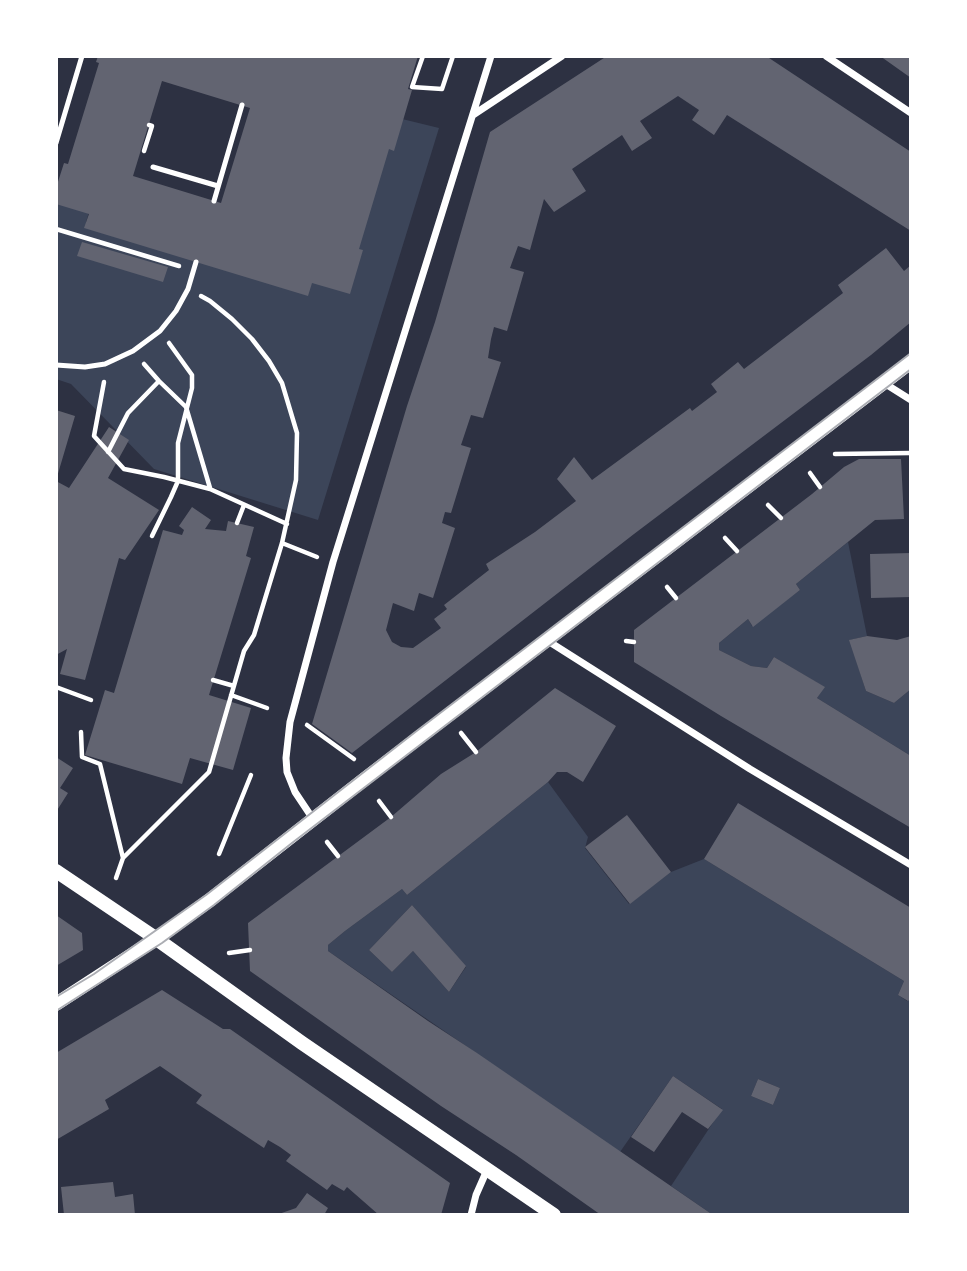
<!DOCTYPE html>
<style>
body{margin:0}
#map{position:relative;width:967px;height:1271px;overflow:hidden;background:#2d3142;font-family:"Titillium Web",sans-serif}
canvas{display:block}
.frame{position:absolute;inset:0;border:58px solid #fff;pointer-events:none}
</style>
<div id="map">
<canvas width="967" height="1271"></canvas>
<div class="frame"></div>
</div>
<script>
const c = document.querySelector('canvas').getContext('2d');
c.lineJoin = 'round';
function fill(path, color) { c.fillStyle = color; c.fill(path, 'evenodd'); }
const toPath = rows => new Path2D(rows.map(r => 'M' + r).join(''));
function stroke(path, color, width, dash) { c.strokeStyle = color; c.lineWidth = width; c.lineCap = dash ? 'butt' : 'round'; c.setLineDash(dash || []); c.stroke(path); }
const green = toPath([
 [394,117,439,128,318,520,154,469,71,384,56,379,56,201,89,212,86,222,298,289],
 [848,542,867,636,850,640,866,691,894,703,911,689,911,756,817,698,824,687,774,657,767,668,751,666,719,650,719,643,748,619,752,626,800,590,796,584],
 [548,782,588,837,585,848,629,904,671,872,704,859,904,981,898,995,907,1001,911,998,911,1215,713,1215,671,1186,722,1109,673,1076,620,1152,328,951,328,945,345,931,402,889,407,895],
 [412,905,466,967,449,992,413,951,392,972,369,950],
 [758,1079,780,1088,773,1105,751,1096]
]);
const building = toPath([
 [98,56,418,56,408,89,412,90,394,151,389,149,359,249,363,250,350,294,312,283,308,296,84,228,89,214,56,204,56,188,64,163,68,164,99,63,96,62],
 [162,81,250,108,221,203,133,176],
 [607,56,766,56,911,152,911,231,727,115,714,135,692,120,699,110,678,96,640,121,652,138,632,151,622,135,572,169,586,191,554,212,544,199,530,250,518,246,510,268,524,272,507,331,494,327,491,339,488,358,501,362,483,418,471,415,461,445,471,448,451,513,445,512,442,523,455,528,433,598,419,593,414,611,393,603,386,630,392,642,401,647,413,648,441,628,434,619,447,609,444,605,489,570,486,564,535,532,576,501,557,479,574,457,592,480,690,408,692,411,717,392,711,384,738,362,744,369,843,293,838,285,886,248,904,271,911,265,911,322,871,355,634,534,352,753,312,724,407,406,435,322,490,132],
 [880,56,911,56,911,78],
 [82,242,168,267,163,282,77,256],
 [56,410,75,416,57,477,56,477],
 [109,427,129,440,108,478,159,510,125,560,119,558,85,680,60,674,67,649,56,655,56,481,69,488],
 [859,459,901,459,904,519,875,520,796,584,800,590,753,627,748,619,719,643,719,650,751,666,767,668,774,657,825,687,817,698,911,756,911,828,721,716,634,662,634,630,812,494,844,467],
 [192,507,211,520,205,529,226,531,228,521,254,527,246,556,251,558,209,695,251,708,233,770,190,758,182,784,85,755,105,690,114,693,163,530,182,535,184,530,179,526],
 [911,553,911,597,871,598,870,554],
 [867,636,897,640,911,636,911,689,894,703,866,691,849,640],
 [555,688,616,726,583,782,567,772,557,772,548,782,407,895,402,889,345,931,328,945,328,951,428,1021,477,1053,713,1215,601,1215,516,1155,441,1106,250,971,248,923,391,817,441,774,476,752],
 [56,757,73,768,60,788,68,793,56,812],
 [738,803,911,908,911,998,908,1001,898,995,904,981,704,859],
 [627,815,671,872,630,904,585,847],
 [412,905,466,966,449,992,413,951,392,972,369,950],
 [56,915,82,933,83,950,56,966],
 [162,990,223,1029,230,1029,450,1183,441,1215,379,1215,347,1187,344,1191,332,1184,327,1190,286,1161,291,1155,280,1147,268,1140,264,1148,196,1103,202,1095,160,1066,105,1100,109,1109,56,1140,56,1053],
 [673,1076,723,1110,708,1129,682,1112,654,1152,631,1137],
 [758,1079,780,1088,773,1105,751,1096],
 [113,1182,115,1197,133,1194,135,1215,64,1215,61,1187],
 [307,1193,328,1208,324,1215,276,1215,296,1208]
]);
const path = toPath([
 [423,56,412,87,442,89,453,56],
 [144,151,152,126,149,125],
 [56,229,179,266],
 [144,364,159,381,186,407,210,488],
 [104,382,94,436,124,469,164,477,210,489,287,524],
 [108,452,128,413,159,381],
 [835,454,911,453],
 [810,473,820,487],
 [768,505,781,518],
 [237,523,244,505],
 [152,536,171,497,178,481,178,443,192,388,192,375,169,343],
 [725,538,737,551],
 [282,543,317,557],
 [667,587,676,598],
 [626,641,634,642],
 [213,680,234,686],
 [56,687,91,700],
 [231,695,267,708],
 [307,725,354,759],
 [81,732,82,757,100,764,123,858,116,878],
 [461,733,476,752],
 [379,801,391,817],
 [327,842,338,856],
 [219,854,251,775],
 [123,858,209,772,244,651,254,635,282,543,296,480,297,433,282,383,269,361,252,339,232,319,210,301,201,296],
 [229,953,250,950]
]);
const service = toPath([
 [56,143,82,56],
 [153,167,218,186],
 [214,201,242,105],
 [56,365,85,367,105,364,133,351,160,331,176,311,188,289,196,262]
]);
const minor = toPath([
 [826,56,911,113],
 [473,115,562,56],
 [884,383,911,400],
 [548,641,750,769,911,865],
 [313,819,295,792,287,772,286,758,290,722,333,562,491,56],
 [471,1215,476,1195,487,1170]
]);
const secondary = toPath([
 [56,871,151,935,302,1043,554,1215],
 [56,1004,156,939,210,900,366,778,911,362]
]);
const tram = toPath([
 [56,997,94,974,206,895,414,733,911,353],
 [56,1011,162,943,214,905,292,843,911,369]
]);
fill(green, '#3c4559');
fill(building, '#626471');
stroke(path, '#fff', 4.5);
stroke(service, '#fff', 5);
stroke(minor, '#fff', 7);
stroke(secondary, '#fff', 14);
stroke(tram, '#abadb3', 2);
</script>
